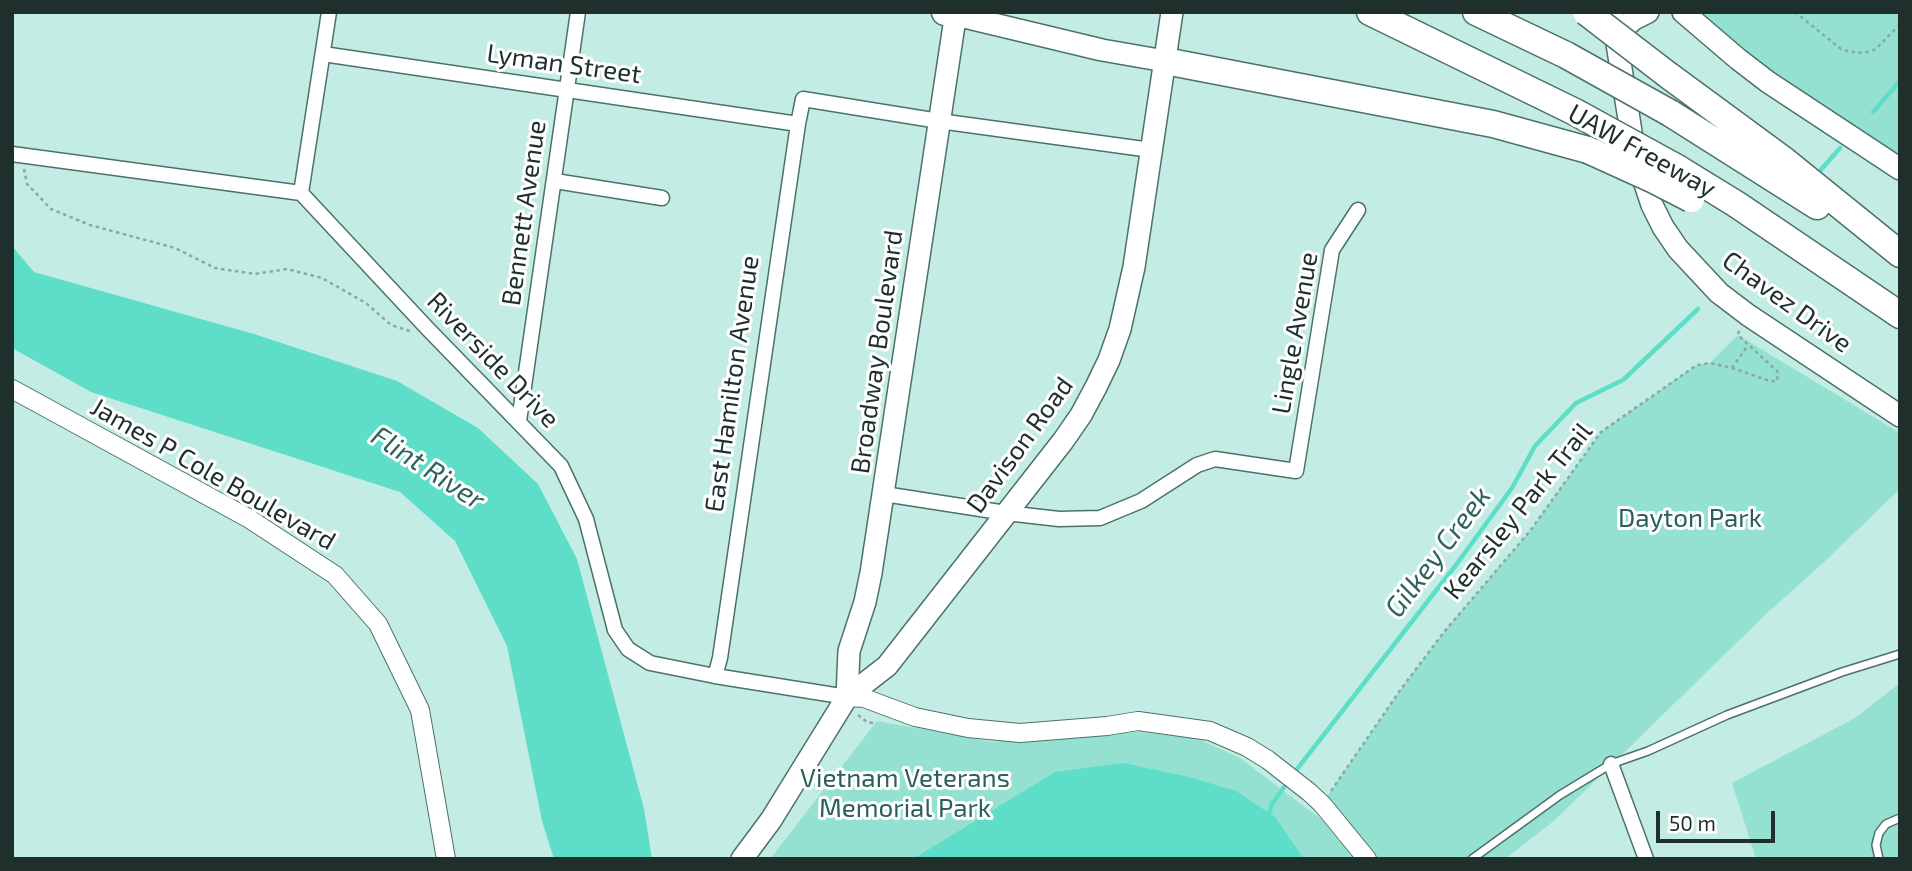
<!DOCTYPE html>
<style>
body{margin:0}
#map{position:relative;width:1912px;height:871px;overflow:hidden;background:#c3ede4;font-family:"Exo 2",sans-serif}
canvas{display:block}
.frame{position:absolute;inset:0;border:14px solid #1e2f2c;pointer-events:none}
.scale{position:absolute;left:1656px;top:811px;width:119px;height:32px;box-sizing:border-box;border:4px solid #1e2f2c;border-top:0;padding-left:9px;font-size:21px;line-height:24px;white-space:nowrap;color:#1e2f2c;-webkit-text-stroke:5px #fff;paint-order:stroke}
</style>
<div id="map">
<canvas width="1912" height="871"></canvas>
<div class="frame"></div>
<div class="scale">50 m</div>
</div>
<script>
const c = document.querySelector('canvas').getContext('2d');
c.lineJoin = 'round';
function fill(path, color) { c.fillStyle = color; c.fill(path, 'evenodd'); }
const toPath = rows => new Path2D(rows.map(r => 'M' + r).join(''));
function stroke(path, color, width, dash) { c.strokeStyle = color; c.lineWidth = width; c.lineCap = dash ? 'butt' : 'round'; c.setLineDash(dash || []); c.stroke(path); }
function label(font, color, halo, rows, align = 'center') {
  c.font = font + ' "Exo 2",sans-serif'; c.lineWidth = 6; c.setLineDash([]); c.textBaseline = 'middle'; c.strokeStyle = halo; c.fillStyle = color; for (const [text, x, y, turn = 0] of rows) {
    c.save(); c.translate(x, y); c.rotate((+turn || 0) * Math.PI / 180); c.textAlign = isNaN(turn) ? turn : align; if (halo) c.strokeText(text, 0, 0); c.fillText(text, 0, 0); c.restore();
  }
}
const green = toPath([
 [1690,12,1900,12,1900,168],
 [1738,335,1900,433,1900,489,1823,563,1765,615,1555,820,1505,859,1367,859,1322,804,1401,689,1444,632,1530,531,1601,432,1686,372,1697,365,1710,363],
 [1900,683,1900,859,1756,859,1732,783,1855,718],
 [877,721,992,742,1136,732,1194,737,1240,758,1321,819,1354,859,770,859]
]);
const water = toPath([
 [12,246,34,272,254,334,397,381,478,428,538,484,577,559,644,809,652,859,554,859,542,821,507,646,455,541,400,492,91,392,12,348],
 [1123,763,1189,777,1236,791,1275,817,1304,859,913,859,1055,772]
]);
const stream = toPath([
 [1873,112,1900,81],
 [1819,172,1840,148],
 [1294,773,1456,565,1512,488,1535,446,1576,403,1623,380,1698,309],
 [1268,818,1272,804,1289,780]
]);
const path = toPath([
 [1795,12,1841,49,1851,52,1864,53,1876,49,1900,24],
 [24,169,27,184,51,209,90,225,175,248,215,268,255,274,287,269,322,278,366,303,391,325,410,331],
 [1732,368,1748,345],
 [858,715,867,722,873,723],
 [1331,791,1401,689,1444,632,1530,531,1601,432,1697,365,1710,363,1732,368,1770,381,1777,381,1778,372,1738,335,1739,330]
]);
const service = toPath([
 [1472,859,1560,795,1611,764,1648,751,1727,715,1842,672,1900,654],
 [1879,859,1876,845,1879,833,1886,824,1900,818]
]);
const minor = toPath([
 [323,54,798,124],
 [12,154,301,193,427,328,561,466,586,519,615,630,628,649,650,663,715,676,847,697],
 [555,181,662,198],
 [301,193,329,12],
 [519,421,578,12],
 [884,494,1006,513,1059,519,1100,518,1141,501,1197,465,1215,459,1296,471,1332,250,1358,210],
 [715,676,720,658,798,124,803,99,939,121,1151,150],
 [1611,764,1646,859]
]);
const tertiary = toPath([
 [12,389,248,518,335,575,378,624,420,710,446,859],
 [847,697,864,698,915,717,968,728,1020,733,1107,726,1138,721,1210,731,1247,747,1268,760,1309,792,1322,804,1367,859]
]);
const secondary = toPath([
 [1612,12,1632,138,1642,175,1652,205,1663,227,1678,249,1719,293,1748,315,1900,416],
 [1683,12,1738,59,1768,82,1900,169],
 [956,15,1102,50,1165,61],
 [1616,39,1625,27,1634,19,1648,12],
 [847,697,849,651,865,602,871,573,956,12],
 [742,859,771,820,847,697,887,666,1063,441,1081,415,1096,387,1109,360,1120,329,1134,267,1172,12]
]);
const motorway = toPath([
 [945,12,956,15],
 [1370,12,1575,112],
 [1476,12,1566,55],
 [1165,61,1493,124,1588,150],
 [1668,75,1785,161,1900,254],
 [1670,113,1817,206],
 [1679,169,1736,204,1900,315]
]);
const motorwayBridge = toPath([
 [1586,12,1668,75],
 [1566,55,1670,113],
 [1575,112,1679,169],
 [1588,150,1654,180,1691,199]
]);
const streetNames = [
 ["Lyman Street",564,64,8],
 ["UAW Freeway",1642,151,29],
 ["Bennett Avenue",524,213,-82],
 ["Chavez Drive",1787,302,36],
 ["Lingle Avenue",1295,333,-80],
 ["Broadway Boulevard",877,352,-82],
 ["Riverside Drive",493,360,46],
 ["East Hamilton Avenue",732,384,-82],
 ["Davison Road",1020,445,-54],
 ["James P Cole Boulevard",213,474,30],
 ["Kearsley Park Trail",1518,511,-51]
];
const parkNames = [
 ["Dayton Park",1690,518],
 ["Vietnam Veterans",905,778],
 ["Memorial Park",905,808]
];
const waterNames = [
 ["Flint River",428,468,33],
 ["Gilkey Creek",1438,552,-53]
];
fill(green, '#95e1d1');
fill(water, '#5edec8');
stroke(stream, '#5edec8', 4.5);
stroke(service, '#4b726a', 10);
stroke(minor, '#4b726a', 17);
stroke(tertiary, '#4b726a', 20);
stroke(secondary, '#4b726a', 24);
stroke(motorway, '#4b726a', 29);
stroke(path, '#88aaa3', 2.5, [3.5, 3.5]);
stroke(service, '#fff', 7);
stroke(minor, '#fff', 14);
stroke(tertiary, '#fff', 18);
stroke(secondary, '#fff', 21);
stroke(motorway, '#fff', 26);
stroke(motorwayBridge, '#4b726a', 29, []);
stroke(motorwayBridge, '#fff', 26);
label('26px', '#1e2f2c', '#fff', streetNames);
label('26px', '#2b6056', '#fff', parkNames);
label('italic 28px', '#2e6359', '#fff', waterNames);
</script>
